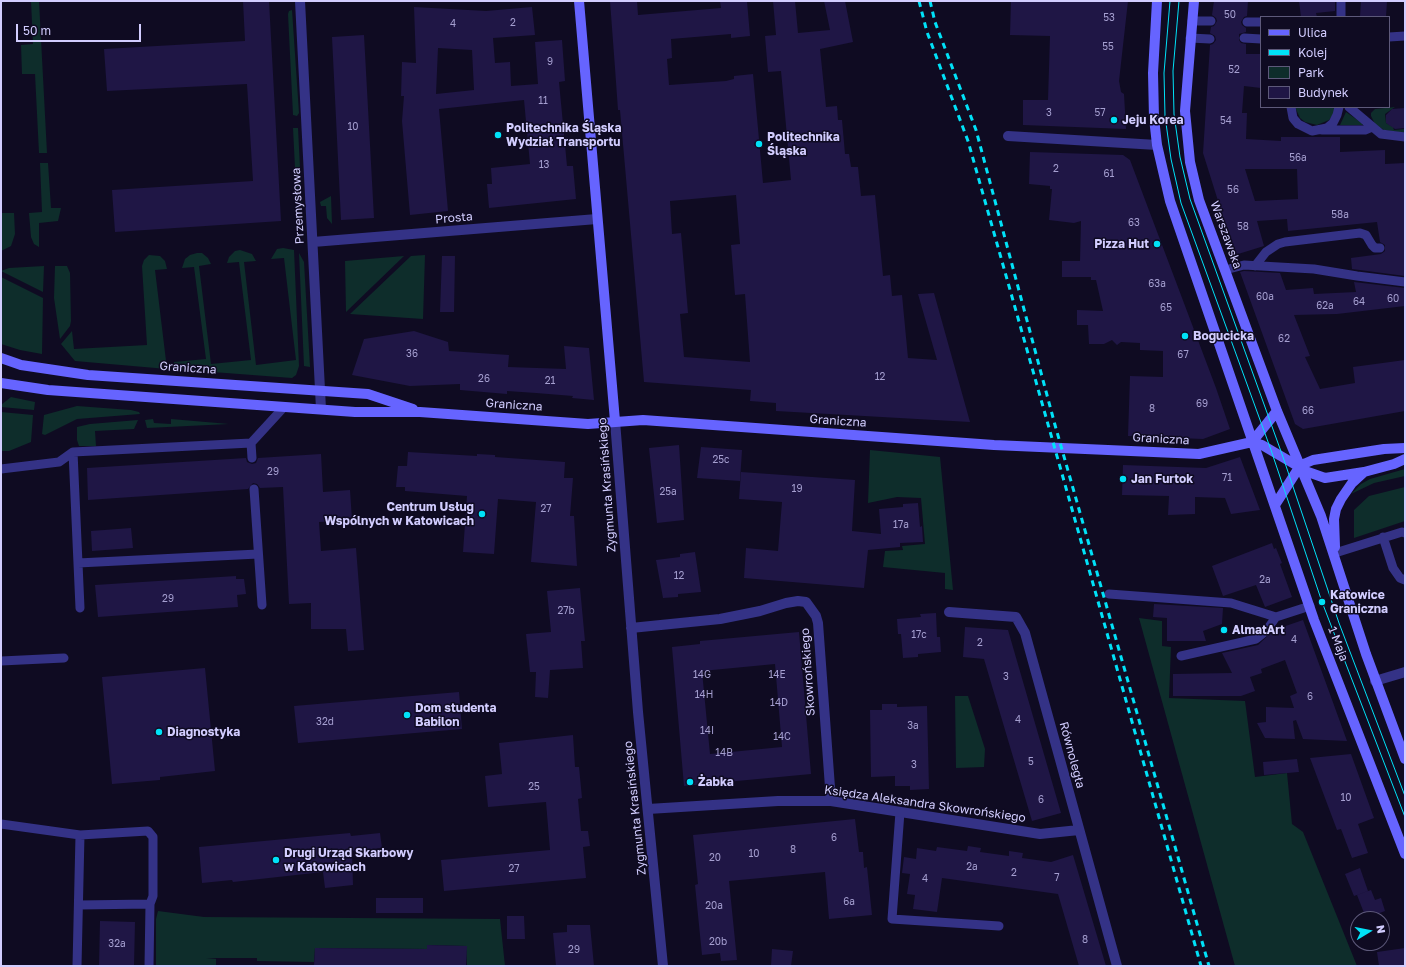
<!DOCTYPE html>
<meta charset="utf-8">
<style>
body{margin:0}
#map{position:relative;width:1406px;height:967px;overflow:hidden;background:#0f0b22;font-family:"Golos Text",sans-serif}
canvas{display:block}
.frame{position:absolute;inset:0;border:2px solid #d2cdff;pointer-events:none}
.legend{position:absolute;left:1260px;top:16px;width:130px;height:92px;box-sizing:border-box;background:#0f0b22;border:1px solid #5d597a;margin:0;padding:5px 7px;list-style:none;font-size:12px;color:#d2cdff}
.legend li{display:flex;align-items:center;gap:8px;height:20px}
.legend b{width:20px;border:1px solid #5d597a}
.north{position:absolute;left:1350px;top:911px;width:40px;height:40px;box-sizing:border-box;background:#0f0b22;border:1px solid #5d597a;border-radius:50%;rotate:80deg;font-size:11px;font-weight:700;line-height:16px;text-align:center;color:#d2cdff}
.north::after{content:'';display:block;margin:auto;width:14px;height:18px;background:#00e2f8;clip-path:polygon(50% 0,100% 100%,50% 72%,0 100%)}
.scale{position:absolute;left:16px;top:24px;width:125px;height:18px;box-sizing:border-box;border:2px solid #d2cdff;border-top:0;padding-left:5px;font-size:12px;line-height:14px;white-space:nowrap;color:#d2cdff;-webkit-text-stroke:3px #0f0b22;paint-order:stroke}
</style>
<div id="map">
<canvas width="1406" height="967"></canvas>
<div class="frame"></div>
<ul class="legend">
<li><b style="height:5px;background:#6664ff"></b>Ulica</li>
<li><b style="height:5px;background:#00e2f8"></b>Kolej</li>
<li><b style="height:11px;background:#0e2d2b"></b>Park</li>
<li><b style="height:11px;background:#1f1645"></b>Budynek</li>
</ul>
<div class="north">N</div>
<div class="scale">50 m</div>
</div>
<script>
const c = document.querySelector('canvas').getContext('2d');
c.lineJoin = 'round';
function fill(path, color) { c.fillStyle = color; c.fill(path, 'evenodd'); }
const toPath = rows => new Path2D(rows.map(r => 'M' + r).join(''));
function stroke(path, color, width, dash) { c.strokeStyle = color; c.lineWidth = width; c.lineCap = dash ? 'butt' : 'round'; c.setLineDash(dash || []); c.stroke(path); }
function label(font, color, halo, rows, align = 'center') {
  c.font = font + ' "Golos Text",sans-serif'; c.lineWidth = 3; c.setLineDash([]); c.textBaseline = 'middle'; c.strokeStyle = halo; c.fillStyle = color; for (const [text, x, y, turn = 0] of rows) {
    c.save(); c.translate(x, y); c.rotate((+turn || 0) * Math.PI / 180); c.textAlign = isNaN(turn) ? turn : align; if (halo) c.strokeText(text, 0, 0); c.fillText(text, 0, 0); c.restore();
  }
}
const green = toPath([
 [31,1,39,1,47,153,39,153,35,74,22,74,21,45,33,44],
 [292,10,299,113,297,116,293,115,288,14,289,11],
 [1295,107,1335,107,1333,115,1329,120,1317,125,1305,122,1300,118],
 [1395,107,1385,114,1386,123,1393,127,1394,130,1405,129,1405,133,1384,130,1375,124,1371,116,1371,113,1375,109],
 [1346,112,1363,124,1362,125,1340,125],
 [293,128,298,128,302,207,297,208],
 [40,163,48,163,51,208,61,208,58,221,39,223,39,247,34,244,31,237,29,213,42,212],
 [331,196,332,224,327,218,326,206,321,206,320,202],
 [1,202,2,213,14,213,15,234,11,246,1,251],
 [283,248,294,250,299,366,296,375,292,378,173,369,174,362,206,359,194,267,182,268,185,259,190,255,197,253,202,253,208,258,211,264,199,266,211,364,251,360,239,262,227,263,229,257,235,251,240,250,252,254,256,261,244,262,256,365,296,360,284,258,271,259,277,249],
 [299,253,304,262,310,367,304,366],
 [149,255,160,256,165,261,167,269,155,270,167,369,75,361,61,344,72,331,74,349,147,345,142,266,144,260],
 [425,255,423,319,350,314,411,256],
 [404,256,346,312,345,261],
 [44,266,43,292,1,271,9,268],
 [55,266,67,266,70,273,71,321,70,326,60,339,54,298],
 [1,277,43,298,42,354,20,350,1,344],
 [11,397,35,402,34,410,1,407,1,405],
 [77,406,131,410,139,412,140,414,77,419,45,435,42,434,44,415],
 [1,412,33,415,31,442,9,451,1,451],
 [153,419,154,423,171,424,171,419,229,424,147,428,145,420],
 [138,420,134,429,95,431,96,446,79,446,77,440,77,427,90,424],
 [870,450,940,457,953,590,945,589,945,573,883,567,885,551,903,550,902,546,925,544,921,498,897,497,868,503],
 [1405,469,1405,476,1374,483,1351,494,1361,484,1370,479],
 [1405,487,1405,521,1354,538,1354,510,1369,496],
 [1139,618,1162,621,1162,646,1171,647,1169,698,1245,701,1255,777,1287,773,1292,824,1303,832,1357,966,1235,966],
 [955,696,968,696,985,749,984,767,956,768],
 [158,911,204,917,500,919,505,966,467,966,466,946,428,945,427,949,315,948,314,962,257,961,257,958,217,958,206,959,216,959,216,966,156,966,156,919]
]);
const building = toPath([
 [243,1,269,1,281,221,115,232,112,190,253,181,247,84,107,91,104,49,245,41],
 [610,1,637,1,638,15,721,8,720,1,747,1,750,36,731,38,731,34,671,39,672,58,667,59,669,85,726,81,734,79,734,76,753,74,763,183,791,180,781,71,768,72,765,36,776,35,773,1,795,1,798,33,830,30,824,1,845,1,853,42,820,49,826,107,837,106,838,120,842,120,845,154,849,154,851,167,858,167,861,196,875,195,883,276,890,275,892,296,902,295,908,358,937,360,918,294,934,293,970,422,776,411,776,403,750,401,751,390,644,382,620,110,618,110,615,68],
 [736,195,740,244,731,245,735,295,745,294,750,362,684,357,680,314,688,313,681,233,672,234,670,201],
 [1011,1,1128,1,1119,81,1121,92,1124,94,1126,129,1023,125,1023,100,1048,100,1050,36,1010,35],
 [1214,1,1248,1,1247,16,1244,17,1241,22,1242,25,1246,28,1246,32,1239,34,1239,40,1241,43,1246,44,1246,54,1261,54,1261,88,1244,86,1242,113,1247,113,1246,139,1281,141,1281,137,1340,137,1340,152,1385,150,1385,164,1405,163,1405,276,1352,269,1351,258,1381,254,1385,251,1385,245,1380,242,1377,222,1288,231,1287,219,1257,221,1264,246,1235,255,1203,153,1210,45,1213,44,1216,40,1215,36,1210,33,1211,27,1214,26,1217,21,1216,18,1212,15],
 [1245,169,1297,169,1298,199,1255,201],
 [1299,1,1335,1,1335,11,1316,13,1317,17,1301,17],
 [1361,1,1387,1,1386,17,1360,17],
 [414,7,486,11,532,7,535,35,493,38,495,63,510,62,511,86,538,84,535,42,562,40,565,81,559,82,567,166,573,166,576,199,489,208,487,184,492,184,491,168,530,164,524,100,439,109,448,211,410,215,402,121,404,96,401,96,402,62,416,63],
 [438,48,472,50,474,90,436,94],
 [364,35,374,218,341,220,332,37],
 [1405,108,1405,128,1395,129,1386,123,1386,115,1392,109],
 [1030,152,1123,155,1130,160,1216,388,1230,429,1203,439,1128,436,1130,376,1163,377,1163,351,1140,350,1140,343,1121,342,1117,345,1112,340,1104,344,1089,344,1088,325,1077,325,1077,310,1103,311,1096,280,1091,280,1091,277,1062,277,1062,261,1080,261,1081,221,1074,223,1049,220,1052,189,1050,189,1050,186,1029,184],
 [442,256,455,256,454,312,440,312],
 [1244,271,1280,273,1286,290,1313,288,1314,294,1356,292,1354,282,1405,288,1405,306,1337,314,1294,315,1310,356,1305,357,1320,389,1355,383,1353,367,1405,360,1405,411,1303,429,1295,424,1240,272],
 [414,331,448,342,449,351,509,355,508,367,566,369,564,346,589,348,594,400,572,398,573,396,536,393,507,391,507,394,460,390,460,384,410,386,352,375,364,339],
 [679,445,684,520,657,523,649,448],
 [701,447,742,450,740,481,697,478],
 [408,452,477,456,477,454,495,455,495,457,565,462,564,478,573,478,570,516,574,516,577,566,531,562,536,502,498,499,494,554,463,552,467,496,405,491,405,487,396,487,398,466,407,466],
 [321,454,323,492,350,490,352,520,319,522,321,551,356,548,364,650,348,651,346,629,311,629,311,603,289,604,283,487,260,488,257,484,253,483,248,489,88,500,87,468,246,458,247,462,252,464,256,463,258,458],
 [1240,457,1260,510,1231,514,1225,498,1195,497,1195,514,1168,515,1169,496,1122,495,1123,465,1206,468],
 [741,472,855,480,852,531,881,534,879,509,903,507,903,504,918,503,920,527,922,526,923,542,900,543,900,547,868,550,864,588,744,578,746,548,778,551,782,502,739,499],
 [131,528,133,548,92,551,91,531],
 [1272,543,1274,549,1276,548,1282,563,1280,564,1292,597,1265,607,1256,585,1223,596,1212,566],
 [695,552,701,592,678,594,678,597,663,598,656,560,680,557,680,554],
 [236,576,236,579,244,579,246,594,237,595,238,607,98,617,95,585],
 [580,588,585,641,581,641,583,668,550,670,548,698,535,697,536,672,530,672,526,634,551,632,547,591],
 [1154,604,1223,608,1222,624,1203,631,1206,641,1167,641,1167,618,1153,617],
 [936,613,937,637,940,637,941,652,918,654,918,657,903,658,901,634,898,634,897,619,921,617,920,614],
 [1303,620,1347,741,1303,739,1296,720,1293,721,1295,739,1265,738,1257,723,1266,722,1266,707,1294,708,1290,696,1297,693,1285,660,1261,669,1262,673,1250,677,1255,691,1241,696,1173,696,1173,674,1232,673,1222,653,1258,645,1274,630],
 [965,627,1008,630,1061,813,1032,821,984,659,963,657],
 [799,632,811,774,684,786,672,647,700,644,700,641],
 [775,664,782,747,710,754,702,671],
 [205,668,215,771,160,777,160,780,112,784,102,677],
 [459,692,462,729,298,743,294,706],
 [882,704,897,704,897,707,927,706,929,789,910,790,910,786,895,786,895,776,871,777,870,710,882,710],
 [573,735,575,767,579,767,582,798,578,799,581,831,588,831,590,846,583,847,586,878,444,891,441,860,550,850,546,802,488,807,485,776,502,774,499,743],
 [1351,754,1374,818,1358,824,1368,853,1352,858,1341,829,1337,830,1310,758],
 [1297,759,1299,772,1264,775,1263,762],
 [855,819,859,852,863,852,864,868,867,867,872,915,829,919,825,872,729,881,737,960,721,961,720,953,702,955,695,885,698,884,693,835],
 [350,833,351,836,380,833,382,848,352,851,353,885,325,888,323,872,233,882,232,880,202,883,199,847],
 [968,846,981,848,980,852,1009,856,1009,851,1023,853,1022,858,1051,862,1073,855,1106,966,1079,966,1058,894,942,878,937,912,913,909,915,895,907,894,910,874,902,873,904,857,916,859,917,848,936,851,937,847,967,851],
 [1360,868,1368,891,1354,896,1345,874],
 [1371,890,1375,900,1381,898,1385,911,1366,918,1357,895],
 [376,898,423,898,423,913,376,913],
 [507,916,524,916,525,939,507,939],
 [100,921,135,922,134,966,99,966],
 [567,925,590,925,594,966,556,966,553,933,567,932],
 [427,945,467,946,466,966,314,966,315,948,427,949],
 [1405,948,1405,966,1379,966,1377,952],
 [772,949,793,951,791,966,771,966]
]);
const lane = toPath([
 [1341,17,1341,1],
 [1192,21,1211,21],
 [1247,22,1261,22],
 [1389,37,1405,36],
 [1190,38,1210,39],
 [1244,38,1261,39],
 [1291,107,1293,118,1298,124,1312,131,1327,128,1333,123,1337,115,1339,107],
 [1349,107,1381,134,1405,137],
 [1322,130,1365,130,1372,127],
 [1255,266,1266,252,1278,244,1285,242,1360,233,1366,235,1372,245,1375,248,1380,248],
 [1225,270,1244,265,1314,269,1357,276,1405,282],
 [251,443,252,458],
 [73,452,80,608],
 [1,469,59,462,73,452,251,443,284,407],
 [254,489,262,605],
 [1383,537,1393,568,1400,578,1405,580],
 [1335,553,1402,532,1405,533],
 [78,563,258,554],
 [1109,594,1231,603,1276,617],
 [1181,656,1256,639,1266,631,1276,617,1310,606],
 [1,661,64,658],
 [900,812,892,919,999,926],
 [1,824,80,835,77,966],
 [80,835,148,831,153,837,153,896,150,904,149,966],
 [79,905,150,904]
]);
const street = toPath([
 [300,1,321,409],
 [1008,136,1157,145],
 [313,242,597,219],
 [615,421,638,712,663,966],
 [949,612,1016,617,1025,633,1117,966],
 [631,628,720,619,760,611,786,603,798,601,806,602,816,616,818,623,831,801],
 [1375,681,1405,672],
 [648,809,778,801,831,801,1040,834,1079,830]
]);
const secondary = toPath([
 [579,1,615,421],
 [1157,1,1153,73,1154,118,1157,145,1170,201,1314,620,1405,854],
 [1194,1,1185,111,1190,162,1199,200,1277,411,1321,516,1366,654,1405,759],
 [1,358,21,365,88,375,368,394,413,409],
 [1,383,48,390,355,412,420,412,588,424,643,420,994,445,1199,454,1252,442,1262,445,1308,472,1325,478,1364,472,1394,464,1405,459],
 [1252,442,1277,411],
 [1275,505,1300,466,1306,463,1313,460,1384,449,1405,448],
 [1335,547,1334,519,1336,509,1341,499,1352,483,1364,472]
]);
const tram = toPath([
 [1170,1,1164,73,1165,116,1171,159,1181,203,1271,450,1322,602,1405,817],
 [1179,1,1173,71,1174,114,1180,157,1190,199,1283,457,1339,623,1405,796]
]);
const rail = toPath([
 [919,1,927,32,968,141,1201,966],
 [930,1,935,22,976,130,1055,425,1209,966]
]);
const markers = [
 [1114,120,4,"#00e2f8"],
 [498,135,4,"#00e2f8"],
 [759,144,4,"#00e2f8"],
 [1157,244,4,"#00e2f8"],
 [1185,336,4,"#00e2f8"],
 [1123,479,4,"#00e2f8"],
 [482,514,4,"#00e2f8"],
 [1322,602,4,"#00e2f8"],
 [1224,630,4,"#00e2f8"],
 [407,715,4,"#00e2f8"],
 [159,732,4,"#00e2f8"],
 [690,782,4,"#00e2f8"],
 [276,860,4,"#00e2f8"]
];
const numberNames = [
 ["50",1230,15],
 ["53",1109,18],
 ["2",513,23],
 ["4",453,24],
 ["55",1108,47],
 ["9",550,62],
 ["52",1234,70],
 ["11",543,101],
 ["3",1049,113],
 ["57",1100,113],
 ["54",1226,121],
 ["10",353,127],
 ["56a",1298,158],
 ["13",544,165],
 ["2",1056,169],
 ["61",1109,174],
 ["56",1233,190],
 ["58a",1340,215],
 ["63",1134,223],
 ["58",1243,227],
 ["63a",1157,284],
 ["60a",1265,297],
 ["60",1393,299],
 ["64",1359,302],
 ["62a",1325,306],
 ["65",1166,308],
 ["62",1284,339],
 ["36",412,354],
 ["67",1183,355],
 ["12",880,377],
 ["26",484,379],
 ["21",550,381],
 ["69",1202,404],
 ["8",1152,409],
 ["66",1308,411],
 ["25c",721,460],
 ["29",273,472],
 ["71",1227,478],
 ["19",797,489],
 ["25a",668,492],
 ["27",546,509],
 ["17a",901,525],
 ["12",679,576],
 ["2a",1265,580],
 ["29",168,599],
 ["27b",566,611],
 ["17c",919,635],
 ["4",1294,640],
 ["2",980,643],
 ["14G",702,675],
 ["14E",777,675],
 ["3",1006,677],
 ["14H",704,695],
 ["6",1310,697],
 ["14D",779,703],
 ["4",1018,720],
 ["32d",325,722],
 ["3a",913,726],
 ["14I",707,731],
 ["14C",782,737],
 ["14B",724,753],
 ["5",1031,762],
 ["3",914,765],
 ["25",534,787],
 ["10",1346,798],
 ["6",1041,800],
 ["6",834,838],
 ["8",793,850],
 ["10",754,854],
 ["20",715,858],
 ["2a",972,867],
 ["27",514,869],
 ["2",1014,873],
 ["7",1057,878],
 ["4",925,879],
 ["6a",849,902],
 ["20a",714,906],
 ["8",1085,940],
 ["20b",718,942],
 ["32a",117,944],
 ["29",574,950]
];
const poiNames = [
 ["Jeju Korea",1122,120],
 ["Politechnika Śląska",506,128],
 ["Wydział Transportu",506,142],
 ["Politechnika",767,137],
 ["Śląska",767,151],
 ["Pizza Hut",1149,244,"right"],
 ["Bogucicka",1193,336],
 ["Jan Furtok",1131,479],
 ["Centrum Usług",474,507,"right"],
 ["Wspólnych w Katowicach",474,521,"right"],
 ["Katowice",1330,595],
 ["Graniczna",1330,609],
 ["AlmatArt",1232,630],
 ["Dom studenta",415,708],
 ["Babilon",415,722],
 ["Diagnostyka",167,732],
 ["Żabka",698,782],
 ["Drugi Urząd Skarbowy",284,853],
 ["w Katowicach",284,867]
];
const streetNames = [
 ["Przemysłowa",298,206,-93],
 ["Prosta",454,218,-5],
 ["Warszawska",1226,235,70],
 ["Graniczna",188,368,4],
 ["Graniczna",514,405,4],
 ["Graniczna",838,421,4],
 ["Graniczna",1161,439,3],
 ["Zygmunta Krasińskiego",607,485,-94],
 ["1 Maja",1338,644,69],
 ["Skowrońskiego",808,672,-94],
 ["Równoległa",1072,755,75],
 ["Księdza Aleksandra Skowrońskiego",925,804,8],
 ["Zygmunta Krasińskiego",635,808,-96]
];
fill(green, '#0e2d2b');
fill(building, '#1f1645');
stroke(lane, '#343286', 9);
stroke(street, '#343286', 10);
stroke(secondary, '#6664ff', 10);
stroke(tram, '#00e2f8', 1);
stroke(rail, '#00e2f8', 3, [6, 5]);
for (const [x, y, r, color] of markers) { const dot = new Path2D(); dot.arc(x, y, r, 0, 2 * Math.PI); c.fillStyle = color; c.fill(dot); stroke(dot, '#0f0b22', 1.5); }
label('10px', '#a59fd0', null, numberNames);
label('bold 12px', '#d2cdff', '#0f0b22', poiNames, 'left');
label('12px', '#d2cdff', '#0f0b22', streetNames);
</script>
